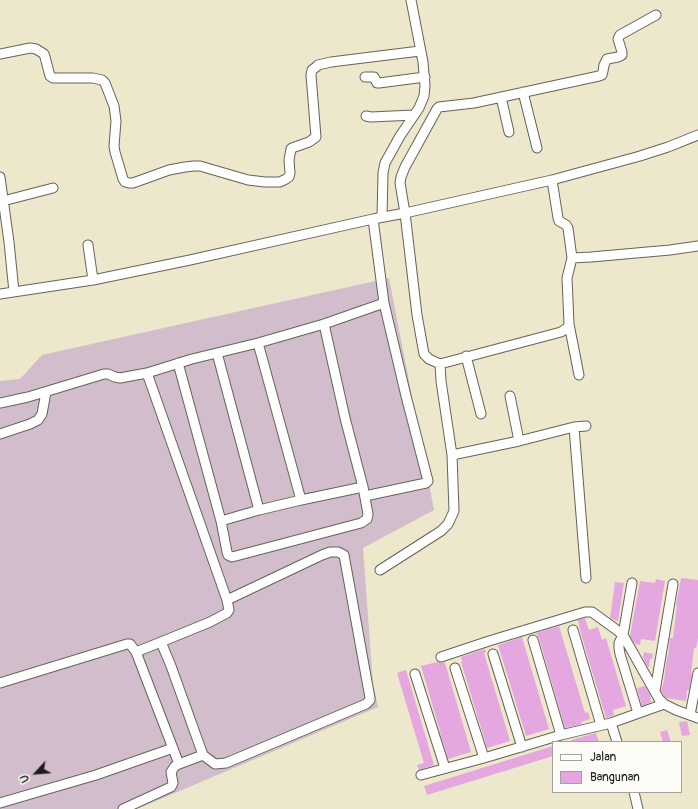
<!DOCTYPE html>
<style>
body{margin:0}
#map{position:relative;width:698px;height:809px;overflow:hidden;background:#ede7cb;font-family:Pangolin,sans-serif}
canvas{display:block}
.legend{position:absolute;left:552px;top:741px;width:130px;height:52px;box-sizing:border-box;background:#fdfcf7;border:1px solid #a3a29f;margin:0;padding:5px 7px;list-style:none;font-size:12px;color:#1c1c1c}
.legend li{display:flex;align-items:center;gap:8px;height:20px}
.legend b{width:20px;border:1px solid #a3a29f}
.north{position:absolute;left:16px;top:753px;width:40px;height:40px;-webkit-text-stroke:3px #fdfcf7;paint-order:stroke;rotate:244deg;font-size:11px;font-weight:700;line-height:16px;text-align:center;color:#1c1c1c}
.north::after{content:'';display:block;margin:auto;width:14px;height:18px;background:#1c1c1c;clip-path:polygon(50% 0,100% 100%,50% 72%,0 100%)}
</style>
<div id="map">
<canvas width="698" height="809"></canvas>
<ul class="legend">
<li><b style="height:5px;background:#fff"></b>Jalan</li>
<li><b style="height:11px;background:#e5a7e0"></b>Bangunan</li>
</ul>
<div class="north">U</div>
</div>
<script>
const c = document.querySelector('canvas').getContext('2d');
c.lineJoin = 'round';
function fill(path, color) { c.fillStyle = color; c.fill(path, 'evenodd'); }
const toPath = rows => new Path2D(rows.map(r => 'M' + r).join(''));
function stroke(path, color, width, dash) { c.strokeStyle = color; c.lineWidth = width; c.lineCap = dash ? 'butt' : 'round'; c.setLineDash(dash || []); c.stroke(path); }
const industrial = toPath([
 [389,278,434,510,363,548,373,684,378,707,137,809,0,809,0,381,20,379,42,355]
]);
const building = toPath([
 [681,578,698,580,698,638,696,648,694,648,691,674,692,674,689,690,687,690,686,701,666,698,661,691,664,681,667,657,668,657,670,638,673,638,677,605,676,605],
 [656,579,665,581,655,641,641,639,640,645,635,644,630,636,640,581,655,583],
 [615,582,624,583,618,621,614,620,610,618],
 [585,618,589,630,598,627,602,640,606,638,626,706,613,710,614,715,606,718,581,634,578,620],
 [559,626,585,713,588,712,590,719,581,722,582,724,565,728,539,638,536,633],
 [522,637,549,729,526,736,498,645],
 [485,649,486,652,484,653,510,741,487,748,461,662,462,662,461,657],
 [644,652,653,654,652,659,650,659,649,667,647,666,644,660,644,658,643,658],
 [437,662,440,663,444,662,446,666,471,752,448,759,421,666],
 [406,670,434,765,419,770,417,765,424,763,397,673],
 [645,686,650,695,651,702,642,706,637,688],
 [687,721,690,735,682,736,679,722],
 [667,730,671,742,663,742,660,732],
 [596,733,599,742,572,742,571,740],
 [553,746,553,756,427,795,424,786]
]);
const minor = toPath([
 [0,54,30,48,36,49,44,54,45,57,50,76,53,78,93,78,102,80,105,83,114,106,116,121,114,146,115,152,123,179,125,182,129,183,133,183,169,170,185,167,194,166,200,166,248,180,265,182,280,182,286,179,289,177,290,173,289,160,291,149,292,148,309,142,316,137,311,75,312,70,316,67,318,65,331,62,420,51],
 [365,77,374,77,377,83,379,83,425,77],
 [523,92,537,148],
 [501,97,509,132],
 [366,116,371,117,414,115],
 [0,177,9,242,14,292],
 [552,180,558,218,559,221,566,225,568,228,572,258,567,278,569,324,567,328,561,332,440,364,429,359,424,354,417,315,405,213,400,183,401,177,405,167,437,109,439,107,474,103,599,76,602,75,603,71,604,65,607,59,618,57,622,55,622,52,618,39,620,35,656,15],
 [3,201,53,188],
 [382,217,383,173,385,163,400,136,419,108,424,96,425,86,423,62,411,0],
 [88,245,93,280],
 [572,258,591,257,670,250,698,246],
 [0,294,93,280,190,260,373,219,405,213,552,180,640,156,668,147,698,135],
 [569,324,579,375],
 [258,343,301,500,363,487],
 [217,353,259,510,301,500],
 [466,356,481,414],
 [178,363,221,521,259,510],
 [147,373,227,600],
 [510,396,519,441],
 [0,403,28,397,104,374,108,374,115,377,120,378,147,373,192,359,258,343,324,324,384,303],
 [574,427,586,578],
 [0,434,30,424,38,420,42,414,46,392],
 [452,455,519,441,574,427,586,426],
 [365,496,426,483,428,481,406,396,384,303,373,219],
 [221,521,227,552,228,555,232,557,361,523,367,519,368,514,363,487,345,418,324,324],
 [380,570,441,531,448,524,454,511,452,455,441,381,440,364],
 [632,583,623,635,619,643,619,648,620,654,638,713],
 [573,630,601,725],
 [533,640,561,735],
 [136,652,161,642,210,622,227,613,229,610,227,600,322,555,330,552,338,552,344,555,370,698,370,700,366,704,226,763,215,764,203,755,171,666,161,642],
 [493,654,522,747],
 [441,657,489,641,585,612,592,612,614,628,623,635,659,699,664,704,676,710,698,718],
 [455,668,484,758],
 [415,674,445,768],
 [0,683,127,644,130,644,136,652,179,764],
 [655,691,673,584],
 [690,715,698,673],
 [611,723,617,742],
 [421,775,484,758,561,735,611,723,664,704],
 [634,792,638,809],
 [0,803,96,775,173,748],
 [123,809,171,787,173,783,171,772,175,766,179,764,203,755]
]);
fill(industrial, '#d1bdcb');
fill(building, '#e5a7e0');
stroke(minor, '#656359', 11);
stroke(minor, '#fff', 9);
</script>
